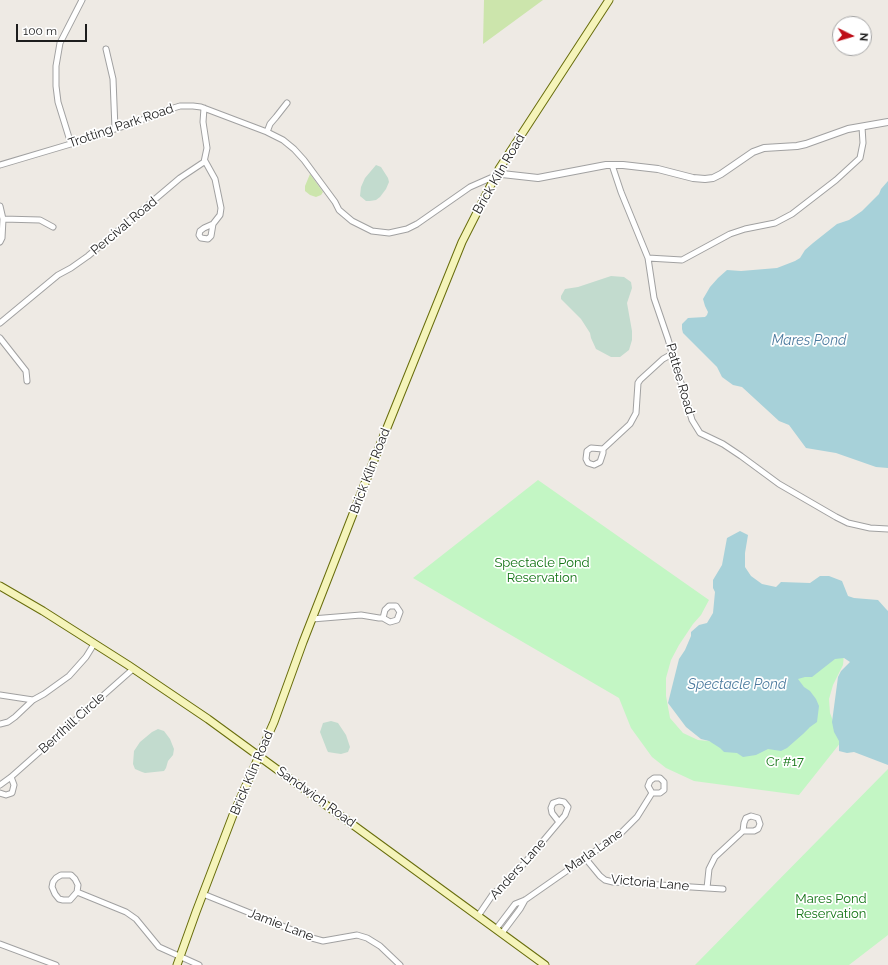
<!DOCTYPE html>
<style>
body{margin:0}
#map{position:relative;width:888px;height:965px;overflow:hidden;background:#eeeae4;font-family:Raleway,sans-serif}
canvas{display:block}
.north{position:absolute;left:832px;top:16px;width:40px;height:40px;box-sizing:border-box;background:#fff;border:1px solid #a5a5a5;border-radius:50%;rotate:95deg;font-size:11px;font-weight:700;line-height:16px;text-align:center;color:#1d1d1d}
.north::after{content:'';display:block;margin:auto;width:14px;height:18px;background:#be0d18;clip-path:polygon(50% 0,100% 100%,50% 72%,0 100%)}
.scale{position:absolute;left:16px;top:24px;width:71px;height:18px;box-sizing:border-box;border:2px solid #1d1d1d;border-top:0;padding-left:5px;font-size:12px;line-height:14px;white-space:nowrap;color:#1d1d1d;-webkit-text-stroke:3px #fff;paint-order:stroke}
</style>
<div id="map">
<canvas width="888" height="965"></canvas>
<div class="north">N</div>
<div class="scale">100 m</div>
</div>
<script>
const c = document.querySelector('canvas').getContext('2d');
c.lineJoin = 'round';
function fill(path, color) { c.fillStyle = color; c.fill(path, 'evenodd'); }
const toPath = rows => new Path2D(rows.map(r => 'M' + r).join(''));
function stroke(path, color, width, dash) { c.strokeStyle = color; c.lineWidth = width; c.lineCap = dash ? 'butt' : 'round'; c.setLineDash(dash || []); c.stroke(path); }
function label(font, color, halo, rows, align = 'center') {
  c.font = font + ' Raleway,sans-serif'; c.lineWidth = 3.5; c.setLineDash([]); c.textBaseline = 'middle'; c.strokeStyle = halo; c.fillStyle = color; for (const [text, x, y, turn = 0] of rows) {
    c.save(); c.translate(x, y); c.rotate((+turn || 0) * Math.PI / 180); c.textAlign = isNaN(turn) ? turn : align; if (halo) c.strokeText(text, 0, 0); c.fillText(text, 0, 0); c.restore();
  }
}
const grass = toPath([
 [484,0,543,0,483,44],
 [310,174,323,192,321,195,316,197,310,195,305,191,305,186]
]);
const wetland = toPath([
 [376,165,381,167,388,178,389,182,386,189,380,197,376,200,370,201,366,201,360,196,361,187,365,178],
 [611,276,624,277,631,282,632,288,627,303,632,331,632,340,629,350,620,357,611,357,596,349,591,338,590,333,581,319,561,299,561,296,565,289,578,287],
 [331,721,338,723,346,735,350,747,348,752,341,754,334,753,328,752,327,750,320,732,323,723],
 [158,729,164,731,170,739,174,749,173,755,168,761,166,768,164,771,145,773,142,772,135,769,133,764,134,751,140,742,152,732]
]);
const park = toPath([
 [538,480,709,600,701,615,693,624,679,645,671,660,666,678,666,696,670,718,683,733,698,740,728,743,790,675,844,654,843,665,833,685,829,699,830,713,841,742,799,795,694,781,666,768,652,757,631,728,619,698,413,578],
 [888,769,888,935,849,965,695,965]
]);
const water = toPath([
 [888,181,888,468,876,467,836,453,806,448,789,425,779,421,742,387,733,385,722,377,717,367,683,333,682,329,682,324,688,318,705,317,707,315,708,312,705,306,703,299,710,287,718,278,727,270,741,271,777,268,795,261,800,258,805,250,813,243,837,224,849,220,862,211,879,194,881,189],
 [740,531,748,535,745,553,745,567,751,576,762,584,776,587,781,582,810,583,820,576,829,576,842,581,848,596,854,598,878,600,886,609,888,611,888,765,854,752,847,753,839,751,839,741,834,732,832,722,838,677,841,671,850,662,844,658,835,659,812,677,805,677,798,679,804,687,810,691,816,699,819,706,817,722,810,727,803,734,787,748,781,751,768,749,756,755,743,757,737,753,724,752,720,748,709,741,701,739,686,727,668,703,679,659,685,650,691,636,691,632,699,625,707,623,713,613,715,592,713,588,713,580,722,565,727,538]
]);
const minor = toPath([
 [106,49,113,79,115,129],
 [267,132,270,124,276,117,287,103],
 [71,144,58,102,56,86,56,66,60,43,82,0],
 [205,161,215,179,221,208,220,215,213,224,211,236,208,239,201,238,199,235,200,231,204,228,213,224],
 [0,165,74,143,136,122,167,110,180,106,193,106,201,107,267,132,283,140,294,149,304,160,335,202,339,210,352,221,372,231,389,233,407,229,417,224,470,187,495,176],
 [612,165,621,192,648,258,654,298,668,339,692,420,700,433,723,444,741,456,779,484,836,517,848,523,870,528,888,529],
 [0,206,3,219,2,238,0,242],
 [3,219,40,220,53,227],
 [648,258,682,260,730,234,745,229,775,223,792,214,836,180,860,158,863,143,862,127],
 [0,323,58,275,71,268,88,256,180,178,204,162,207,148,203,122,204,108],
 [0,338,26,371,27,381],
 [603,449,591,448,587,451,586,459,588,463,594,465,600,462,603,453,603,449,630,424,636,413,638,383,640,380,663,359,672,354],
 [312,619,361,615,379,618,383,618,390,622,397,620,400,612,396,606,389,606,385,610,383,618],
 [0,695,33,700],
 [0,724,8,722,15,717,33,700,44,694,69,676,86,657,94,644],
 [0,785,11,777,133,669],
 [0,793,6,795,12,793,14,785,11,777],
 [586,859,600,876,605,880,613,882,723,889],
 [707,888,709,869,715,857,743,831,754,831,758,829,760,824,758,818,751,816,746,818,744,823,743,831],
 [77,892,70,900,63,900,59,899,55,894,52,887,53,882,56,878,61,875,71,875,75,879,78,885,77,892,126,912,136,919,159,947,199,965],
 [203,894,312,938,323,941,357,935,367,938,380,946,400,965],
 [478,916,493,894,511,879,565,815,568,807,564,802,559,801,553,803,551,808,552,813,559,822],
 [496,929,515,904,525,900,621,833,637,817,652,793,660,793,664,790,664,782,660,778,654,778,650,781,648,786,652,793],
 [502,933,520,909,525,900],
 [0,944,56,965]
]);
const tertiary = toPath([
 [495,176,502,174,538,178,606,165,623,165,658,169,693,178,705,179,713,178,721,174,753,152,764,148,797,146,806,144,848,129,888,122]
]);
const secondary = toPath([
 [0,586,43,611,128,665,208,719,545,965],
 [177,965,196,912,233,815,274,722,303,642,376,455,462,242,499,169,609,0]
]);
const streetNames = [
 ["Trotting Park Road",121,126,-19],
 ["Brick Kiln Road",499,174,-60],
 ["Percival Road",124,226,-40],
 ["Pattee Road",680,379,74],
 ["Brick Kiln Road",370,471,-69],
 ["BerrIhill Circle",72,723,-42],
 ["Brick Kiln Road",252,773,-67],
 ["Sandwich Road",316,797,36],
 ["Marla Lane",594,851,-35],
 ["Anders Lane",518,869,-48],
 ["Victoria Lane",650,883,5],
 ["Jamie Lane",281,925,21]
];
const parkNames = [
 ["Spectacle Pond",542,563],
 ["Reservation",542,578],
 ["Cr #17",785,762],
 ["Mares Pond",831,899],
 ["Reservation",831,914]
];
const waterNames = [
 ["Mares Pond",809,341],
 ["Spectacle Pond",737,685]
];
fill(grass, '#cce5ac');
fill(wetland, '#c2dbce');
fill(park, '#c3f6c4');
fill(water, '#a7d1d9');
stroke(minor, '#a1a1a1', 7);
stroke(tertiary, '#a1a1a1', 8);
stroke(secondary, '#686d0c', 9);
stroke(minor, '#fff', 5);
stroke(tertiary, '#fff', 6);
stroke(secondary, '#f5f4ba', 7);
label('13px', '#1d1d1d', '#fff', streetNames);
label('13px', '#127414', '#fff', parkNames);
label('italic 14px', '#4d7b9f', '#fff', waterNames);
</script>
